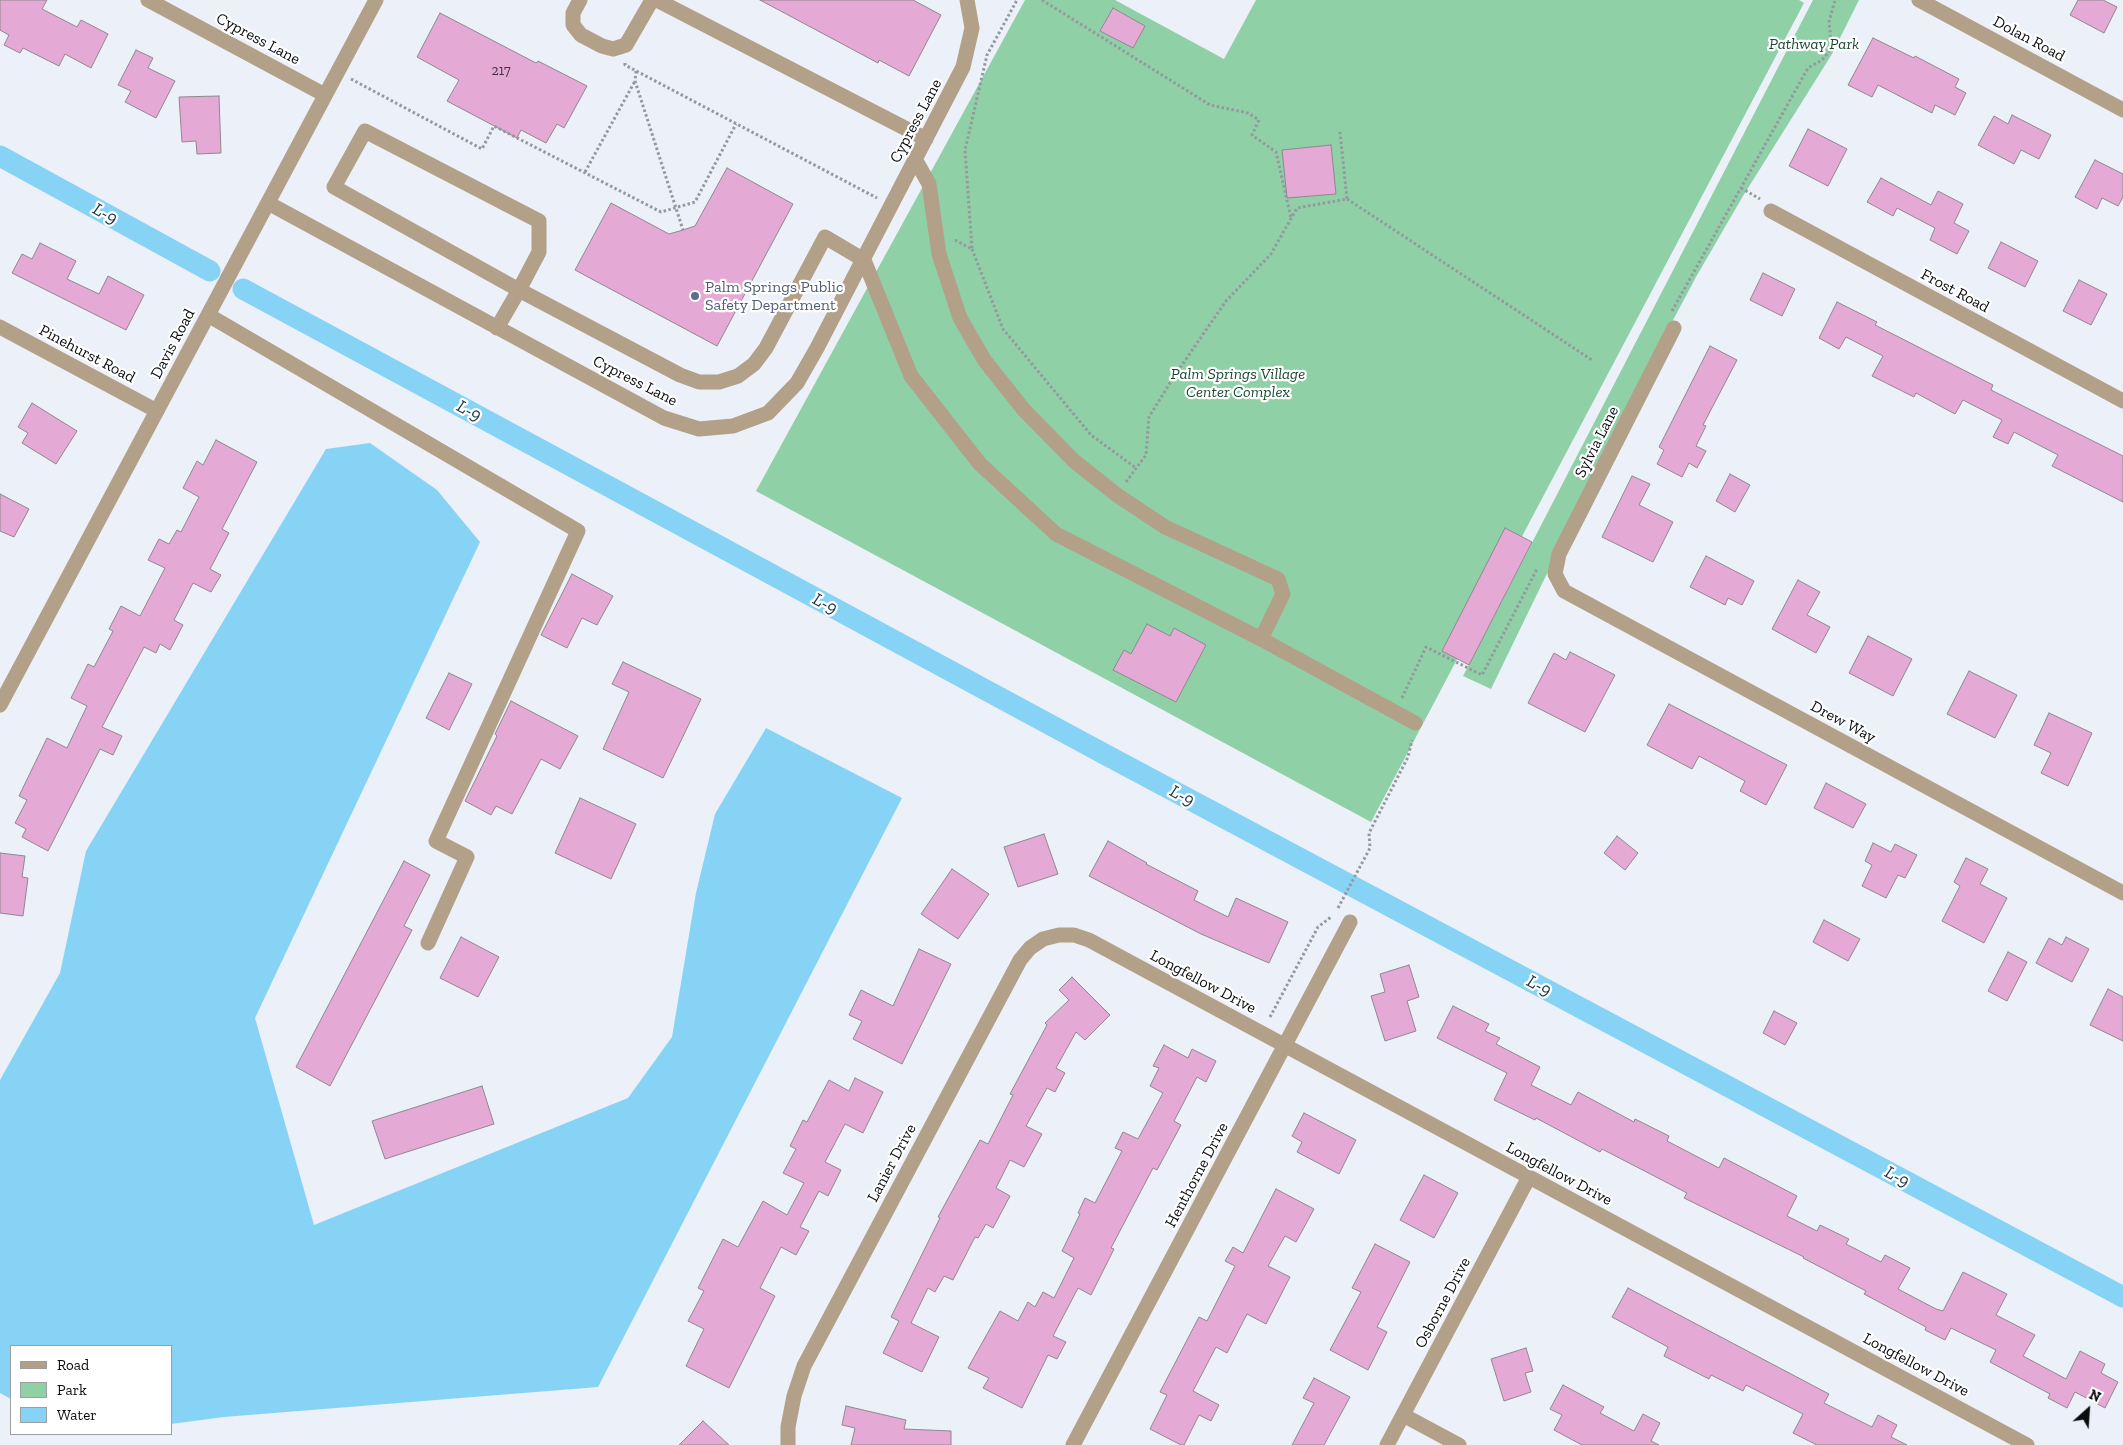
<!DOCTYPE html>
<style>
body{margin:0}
#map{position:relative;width:2123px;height:1445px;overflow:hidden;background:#ebf0f9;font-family:"Zilla Slab",serif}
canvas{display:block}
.legend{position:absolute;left:10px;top:1345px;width:162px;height:90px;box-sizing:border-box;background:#fff;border:1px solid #9d9e9f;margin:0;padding:6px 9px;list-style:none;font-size:15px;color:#0a0c0f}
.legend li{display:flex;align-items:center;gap:10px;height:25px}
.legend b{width:25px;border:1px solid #9d9e9f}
.north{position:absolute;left:2063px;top:1385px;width:50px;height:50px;-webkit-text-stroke:4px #fff;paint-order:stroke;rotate:26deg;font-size:14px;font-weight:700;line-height:20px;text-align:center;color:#0a0c0f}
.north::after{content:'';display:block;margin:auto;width:18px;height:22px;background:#0a0c0f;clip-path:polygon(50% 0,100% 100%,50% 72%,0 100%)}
</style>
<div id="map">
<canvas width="2123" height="1445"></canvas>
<ul class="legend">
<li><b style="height:6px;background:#b2a088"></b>Road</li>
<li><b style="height:14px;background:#90d0a7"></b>Park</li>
<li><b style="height:14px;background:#87d3f5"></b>Water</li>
</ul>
<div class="north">N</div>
</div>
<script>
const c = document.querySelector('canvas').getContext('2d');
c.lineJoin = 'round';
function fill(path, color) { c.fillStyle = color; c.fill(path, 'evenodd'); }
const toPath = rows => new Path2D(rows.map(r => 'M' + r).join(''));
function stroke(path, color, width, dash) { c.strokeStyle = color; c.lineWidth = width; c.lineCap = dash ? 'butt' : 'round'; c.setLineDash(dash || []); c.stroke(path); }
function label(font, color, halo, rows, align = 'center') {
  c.font = font + ' "Zilla Slab",serif'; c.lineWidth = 4.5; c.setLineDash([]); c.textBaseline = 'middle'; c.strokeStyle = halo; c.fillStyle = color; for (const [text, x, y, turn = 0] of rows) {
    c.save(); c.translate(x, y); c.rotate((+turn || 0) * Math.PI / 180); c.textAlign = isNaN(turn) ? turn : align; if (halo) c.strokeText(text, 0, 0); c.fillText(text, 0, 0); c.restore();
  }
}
const green = toPath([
 [1025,0,1115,0,1224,59,1256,0,1799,0,1804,3,1371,822,756,491],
 [1813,0,1859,0,1832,54,1743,196,1696,277,1638,386,1491,689,1463,676]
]);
const water = toPath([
 [370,443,437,490,480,542,255,1018,314,1225,628,1098,672,1037,696,893,715,814,766,728,902,798,598,1387,224,1417,171,1424,171,1346,11,1346,11,1399,0,1393,0,1080,60,973,86,851,326,449]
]);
const canal = toPath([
 [0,156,210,271],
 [243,289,1108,756,2123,1297]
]);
const building = toPath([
 [0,0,47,0,42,9,77,27,81,20,108,34,91,68,65,54,59,66,23,48,20,53,4,45,9,35,0,30,0,0],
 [760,0,913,0,941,15,909,76,879,60,878,63,760,0],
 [2078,0,2103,0,2117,7,2104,33,2070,15,2078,0],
 [1113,8,1145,26,1133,48,1100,31,1113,8],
 [440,13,536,63,538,61,587,86,564,128,557,124,546,143,521,130,517,138,447,101,459,80,417,57,440,13],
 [1873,38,1914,58,1915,56,1959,79,1955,87,1966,93,1955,115,1935,105,1932,113,1878,85,1872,97,1848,85,1873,38],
 [136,50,153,58,148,68,175,81,156,118,125,102,131,91,118,85,136,50],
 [219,96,221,153,197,154,196,141,182,142,179,97,219,96],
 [2012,115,2051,135,2039,159,2021,150,2014,164,1978,145,1994,116,2008,124,2012,115],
 [1808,129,1847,149,1828,186,1789,166,1808,129],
 [1331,145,1336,194,1287,198,1282,150,1331,145],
 [2095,160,2123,174,2123,197,2118,206,2102,198,2097,209,2075,197,2095,160],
 [727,168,793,204,717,346,575,270,611,203,669,234,683,230,695,226,727,168],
 [1881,178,1931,205,1938,191,1963,204,1954,223,1969,231,1957,254,1930,240,1935,228,1897,208,1893,216,1867,202,1881,178],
 [2001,242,2038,261,2025,287,1988,268,2001,242],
 [40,243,76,261,67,279,99,294,108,276,144,295,126,330,12,273,22,254,32,259,40,243],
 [1763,273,1795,289,1782,316,1750,300,1763,273],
 [2079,280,2107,294,2091,325,2063,311,2079,280],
 [1837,302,1877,322,1875,325,1993,385,1991,390,2123,456,2123,502,2052,466,2058,455,2014,432,2008,444,1993,437,2002,420,1963,400,1955,414,1916,393,1914,397,1872,376,1883,356,1846,337,1839,349,1819,338,1837,302],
 [1710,346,1737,360,1703,425,1706,426,1696,446,1706,451,1697,468,1689,463,1682,477,1657,464,1664,450,1659,447,1710,346],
 [32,403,77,431,56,464,22,443,28,433,18,427,32,403],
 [216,440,257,462,222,529,229,533,210,569,221,575,211,592,193,583,174,620,183,625,170,650,160,644,156,653,144,647,102,727,122,736,113,755,100,749,48,851,22,837,26,829,15,823,27,800,19,796,47,738,67,748,87,706,71,698,88,664,94,667,113,631,109,629,121,606,140,616,165,568,148,560,159,539,169,544,177,530,181,532,199,497,183,488,197,461,203,465,216,440],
 [1730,474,1750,485,1735,512,1716,501,1730,474],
 [1632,476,1650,484,1639,505,1673,522,1653,562,1602,537,1632,476],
 [0,494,29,509,14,537,0,531,0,494],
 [1505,528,1532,542,1469,665,1442,651,1505,528],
 [1706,556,1754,581,1742,605,1728,598,1725,605,1690,587,1706,556],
 [572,574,613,596,597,625,582,618,567,648,541,635,572,574],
 [1798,580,1820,592,1807,615,1830,627,1816,653,1772,629,1798,580],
 [1147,624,1170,636,1174,628,1206,645,1176,702,1113,670,1124,650,1131,654,1147,624],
 [1868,636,1912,659,1893,696,1849,673,1868,636],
 [1570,652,1615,675,1585,732,1528,703,1554,653,1566,660,1570,652],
 [623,662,701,699,663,778,603,749,629,692,612,684,623,662],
 [1969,671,2017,695,1995,738,1947,714,1969,671],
 [449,673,472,684,449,730,426,718,449,673],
 [511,701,578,736,560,769,541,759,512,814,496,806,491,815,465,801,497,736,495,734,511,701],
 [1669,704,1787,765,1766,805,1740,791,1745,781,1699,756,1692,769,1647,745,1669,704],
 [2049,713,2092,733,2068,786,2041,773,2051,753,2034,745,2049,713],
 [1826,783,1866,804,1853,828,1814,808,1826,783],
 [580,798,636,824,611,879,555,853,580,798],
 [1044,834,1058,874,1018,887,1004,847,1044,834],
 [1617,836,1638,853,1625,870,1604,853,1617,836],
 [1108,841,1147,863,1146,864,1198,891,1194,900,1228,917,1236,898,1288,922,1269,963,1201,934,1089,876,1108,841],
 [1873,843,1891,852,1895,844,1917,855,1905,878,1898,875,1886,898,1862,886,1872,865,1865,861,1873,843],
 [0,853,25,856,22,877,28,878,23,916,0,913,0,853],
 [1966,858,1988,869,1980,884,2007,898,1984,943,1942,921,1960,886,1954,882,1966,858],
 [404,861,430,875,404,926,412,930,330,1086,296,1067,404,861],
 [952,869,989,894,958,939,921,914,952,869],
 [1824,920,1860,939,1848,961,1813,942,1824,920],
 [461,937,499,957,478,997,440,978,461,937],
 [2066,937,2089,949,2072,982,2036,963,2049,938,2062,945,2066,937],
 [919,949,951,964,902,1064,853,1039,862,1021,849,1015,861,990,893,1006,919,949],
 [2008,952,2027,962,2007,1001,1988,991,2008,952],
 [1409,965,1419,997,1407,1001,1416,1031,1385,1041,1371,996,1385,992,1380,974,1409,965],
 [1072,977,1110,1015,1085,1040,1076,1032,1056,1068,1065,1073,1055,1092,1047,1088,1026,1126,1042,1134,1024,1167,1010,1160,996,1188,1010,1196,993,1228,986,1224,978,1238,975,1237,953,1280,944,1276,935,1292,928,1288,911,1323,939,1337,922,1372,883,1353,899,1321,891,1317,940,1218,938,1217,980,1140,988,1144,1013,1095,1010,1094,1047,1025,1045,1023,1069,1000,1059,990,1072,977],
 [2108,989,2123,997,2123,1041,2090,1025,2108,989],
 [1453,1006,1489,1024,1485,1031,1500,1038,1496,1044,1540,1067,1531,1085,1571,1105,1578,1092,1634,1122,1635,1119,1669,1136,1667,1141,1719,1168,1724,1158,1797,1196,1787,1216,1817,1231,1820,1225,1849,1239,1846,1244,1881,1262,1885,1255,1910,1268,1898,1289,1936,1309,1943,1311,1963,1272,2007,1294,1996,1315,2035,1335,2023,1356,2066,1379,2080,1351,2105,1364,2101,1373,2118,1382,2105,1408,2075,1392,2067,1408,2048,1398,2050,1394,1990,1362,1996,1350,1951,1328,1945,1340,1925,1330,1926,1327,1864,1294,1866,1291,1803,1258,1804,1257,1684,1198,1687,1193,1602,1149,1600,1152,1536,1118,1535,1120,1494,1100,1507,1073,1437,1038,1453,1006],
 [1774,1011,1797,1023,1785,1045,1763,1033,1774,1011],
 [1164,1045,1188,1058,1192,1049,1216,1061,1206,1082,1197,1077,1174,1121,1181,1125,1157,1170,1153,1168,1111,1248,1114,1249,1091,1295,1078,1288,1053,1336,1066,1342,1057,1359,1048,1355,1022,1408,983,1388,989,1378,968,1368,1000,1311,1018,1321,1028,1302,1035,1307,1043,1292,1054,1298,1074,1258,1062,1251,1080,1214,1078,1213,1085,1198,1095,1203,1122,1151,1115,1148,1123,1132,1138,1139,1163,1093,1150,1086,1159,1068,1153,1066,1164,1045],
 [855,1078,883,1092,863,1133,845,1124,825,1162,841,1170,828,1196,819,1191,800,1227,809,1231,796,1255,781,1247,760,1288,775,1296,729,1388,686,1366,704,1329,688,1321,704,1291,698,1288,723,1239,738,1247,763,1201,787,1215,804,1183,783,1173,796,1149,790,1146,803,1120,807,1122,829,1080,849,1091,855,1078],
 [482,1086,494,1124,385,1159,372,1121,482,1086],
 [1304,1113,1356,1140,1339,1174,1297,1152,1302,1142,1292,1136,1304,1113],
 [1424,1175,1458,1193,1434,1238,1400,1220,1424,1175],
 [1276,1189,1314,1209,1296,1242,1285,1236,1268,1266,1290,1277,1266,1324,1247,1314,1227,1353,1216,1347,1193,1391,1219,1405,1211,1421,1199,1415,1184,1445,1181,1445,1150,1429,1167,1395,1160,1392,1199,1317,1207,1321,1235,1266,1225,1261,1233,1247,1243,1253,1276,1189],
 [1375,1244,1410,1262,1377,1327,1387,1332,1368,1370,1330,1350,1361,1292,1352,1288,1375,1244],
 [1628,1288,1829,1394,1824,1403,1872,1427,1878,1415,1897,1425,1891,1437,1907,1445,1817,1445,1793,1433,1803,1414,1746,1385,1743,1391,1711,1375,1709,1379,1664,1356,1668,1347,1612,1317,1628,1288],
 [1526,1348,1533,1371,1525,1373,1531,1392,1504,1401,1491,1359,1526,1348],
 [1314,1378,1350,1397,1324,1445,1292,1445,1314,1403,1303,1398,1314,1378],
 [1563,1385,1604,1407,1600,1413,1634,1431,1643,1414,1660,1423,1651,1441,1659,1445,1582,1445,1554,1430,1562,1415,1550,1409,1563,1385],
 [846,1406,906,1420,904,1429,951,1431,951,1445,851,1445,855,1428,842,1425,846,1406],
 [703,1421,729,1445,679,1445,703,1421]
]);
const path = toPath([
 [1042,0,1210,105,1248,113,1259,120,1252,135,1276,152,1291,218],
 [625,63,625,65,877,198],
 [636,71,635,81,683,230],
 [351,79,482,149,494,126,661,212,695,202,736,124],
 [585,172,635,81],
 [1741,188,1760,199],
 [1347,199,1592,360],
 [955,240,972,249,965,150,987,55,1017,0],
 [972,249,1003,329,1091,435,1136,468],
 [1672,311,1808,68,1822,60,1829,52,1831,42,1829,22,1835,0],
 [1126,482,1146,455,1149,417,1173,378,1226,301,1271,254,1297,208,1347,199,1340,132],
 [1402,698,1426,647,1482,675,1537,569],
 [1338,908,1370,848,1369,833,1408,757,1412,740],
 [1270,1017,1318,927,1331,917]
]);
const minor = toPath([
 [148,0,325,95],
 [580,0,573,13,573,25,581,35,602,46,613,49,626,45,652,0],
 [657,0,926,139],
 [1919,0,2123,110],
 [915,159,929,184,939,254,960,318,985,361,1024,410,1074,461,1117,495,1165,527,1278,579,1283,594,1261,639],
 [268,203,664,418,699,429,733,426,768,413,797,383,817,348,963,67,972,28,967,0],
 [1771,211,2123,401],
 [208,315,578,531,436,841,467,857,428,943],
 [0,327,157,411],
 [497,328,519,290,539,252,539,221,365,131,334,187,519,290,680,375,699,382,719,382,738,376,754,364,766,348,825,237,864,260,911,376,980,464,1056,534,1261,639,1415,723],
 [1674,328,1559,554,1555,574,1564,591,2123,893],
 [0,705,376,0],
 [1403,1415,1459,1445],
 [788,1445,788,1427,794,1396,804,1366,1020,960,1030,948,1043,939,1059,935,1074,935,1089,940,2027,1445],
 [1073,1445,1350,922],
 [1387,1445,1529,1177]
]);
const markers = [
 [695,296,5,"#5c6f8a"]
];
const numberNames = [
 ["217",501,71]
];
const streetNames = [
 ["Cypress Lane",258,39,28],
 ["Dolan Road",2029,39,28],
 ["Cypress Lane",916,121,-62],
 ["Frost Road",1955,291,28],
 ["Davis Road",173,344,-62],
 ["Pinehurst Road",87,354,28],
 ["Cypress Lane",635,381,27],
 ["Sylvia Lane",1597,442,-63],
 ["Drew Way",1843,722,28],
 ["Longfellow Drive",1203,982,28],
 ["Lanier Drive",892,1163,-62],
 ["Longfellow Drive",1559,1174,28],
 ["Henthorne Drive",1197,1175,-62],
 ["Osborne Drive",1443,1303,-62],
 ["Longfellow Drive",1916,1365,28]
];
const parkNames = [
 ["Pathway Park",1814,44],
 ["Palm Springs Village",1238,374],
 ["Center Complex",1238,392]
];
const serviceNames = [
 ["Palm Springs Public",705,287],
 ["Safety Department",705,305]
];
const waterNames = [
 ["L-9",105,214,29],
 ["L-9",469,411,28],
 ["L-9",825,604,28],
 ["L-9",1182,796,28],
 ["L-9",1539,986,28],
 ["L-9",1897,1177,28]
];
fill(green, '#90d0a7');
fill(water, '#87d3f5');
stroke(canal, '#87d3f5', 21);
fill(building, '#e4a9d5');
stroke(building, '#90888e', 1);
stroke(path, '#94989f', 3, [2.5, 2.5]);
stroke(minor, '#b2a088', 15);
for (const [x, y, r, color] of markers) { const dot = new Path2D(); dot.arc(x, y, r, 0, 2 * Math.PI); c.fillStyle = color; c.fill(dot); stroke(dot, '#fff', 2); }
label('14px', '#403340', null, numberNames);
label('16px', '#0a0c0f', '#fff', streetNames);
label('italic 16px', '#194a2f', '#fff', parkNames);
label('16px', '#4e5e75', '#fff', serviceNames, 'left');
label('italic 18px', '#143745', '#fff', waterNames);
</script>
